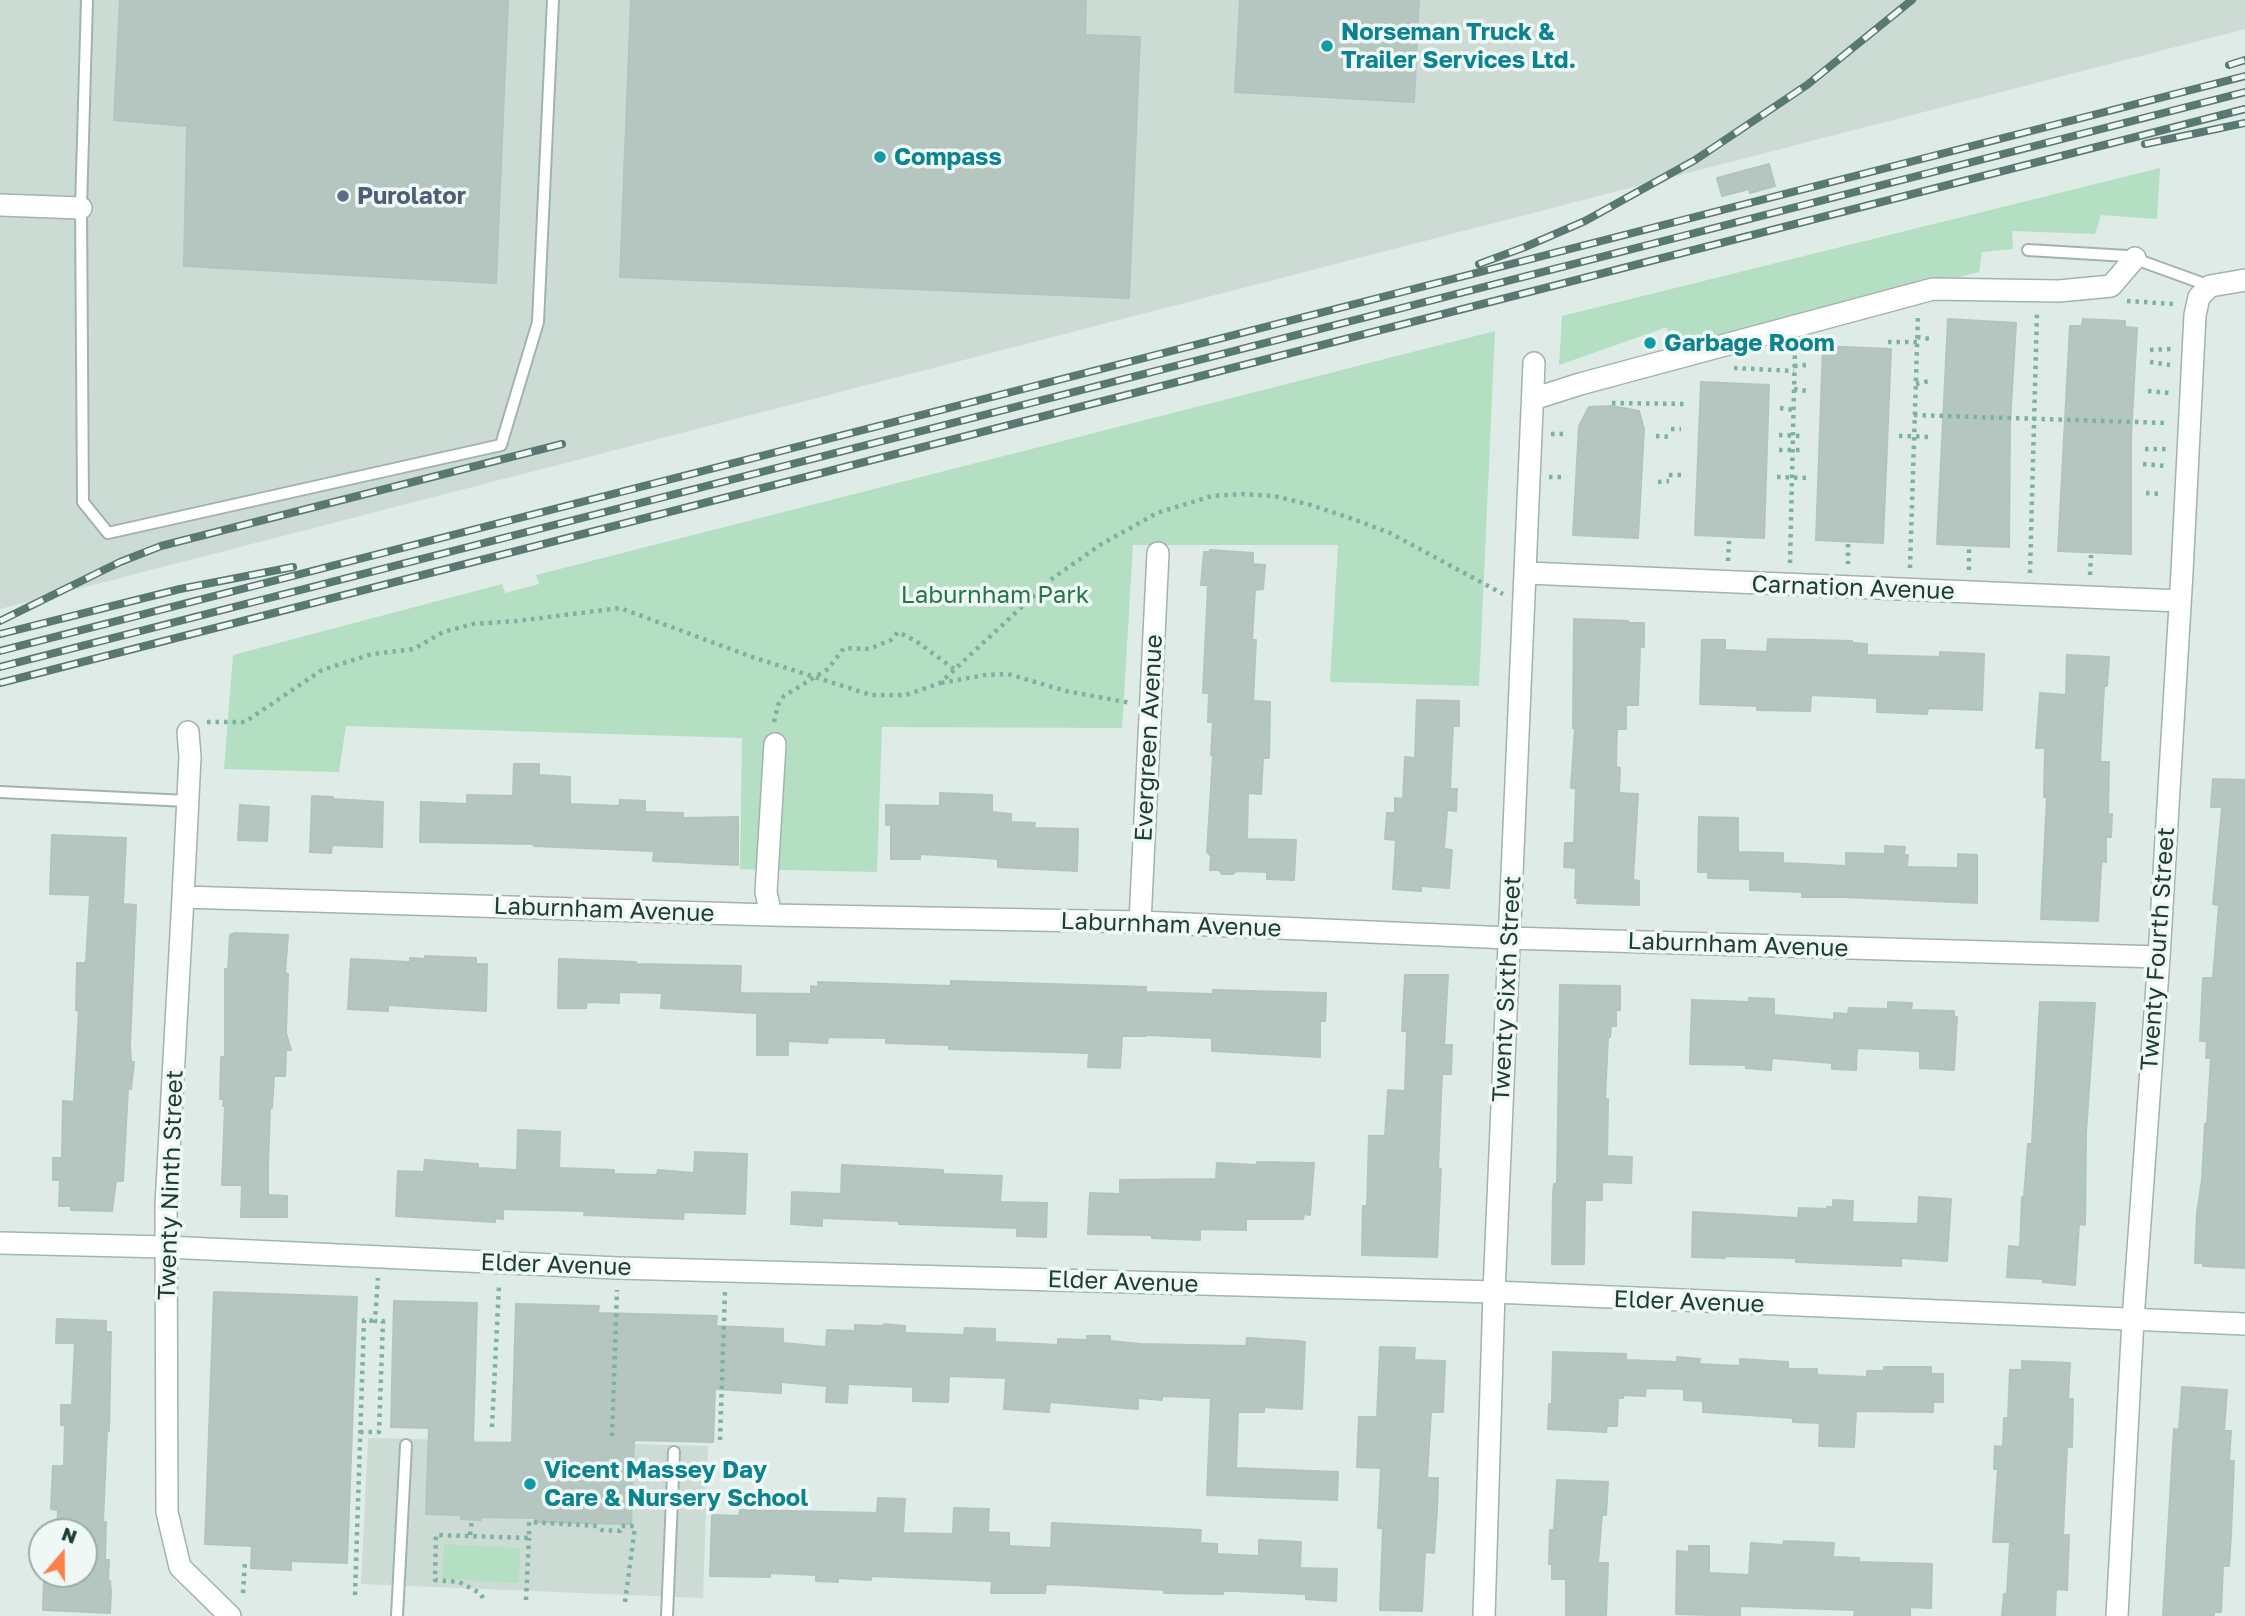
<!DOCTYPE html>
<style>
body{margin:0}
#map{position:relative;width:2245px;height:1616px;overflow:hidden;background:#deebe6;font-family:"Golos Text",sans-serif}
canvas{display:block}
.north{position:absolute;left:28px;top:1518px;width:70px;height:70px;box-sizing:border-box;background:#eff8f4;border:2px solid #9bada8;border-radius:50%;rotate:20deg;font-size:19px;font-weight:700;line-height:28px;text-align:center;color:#1e3c36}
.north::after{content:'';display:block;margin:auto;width:24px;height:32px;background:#fd7f4a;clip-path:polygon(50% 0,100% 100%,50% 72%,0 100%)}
</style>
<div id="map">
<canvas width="2245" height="1616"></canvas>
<div class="north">N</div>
</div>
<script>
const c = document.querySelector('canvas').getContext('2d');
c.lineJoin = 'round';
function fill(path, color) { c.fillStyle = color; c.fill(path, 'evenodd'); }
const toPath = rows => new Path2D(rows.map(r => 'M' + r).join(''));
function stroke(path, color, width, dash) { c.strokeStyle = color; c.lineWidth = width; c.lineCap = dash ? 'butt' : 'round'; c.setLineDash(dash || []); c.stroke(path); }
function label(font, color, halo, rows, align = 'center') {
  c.font = font + ' "Golos Text",sans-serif'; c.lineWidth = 7; c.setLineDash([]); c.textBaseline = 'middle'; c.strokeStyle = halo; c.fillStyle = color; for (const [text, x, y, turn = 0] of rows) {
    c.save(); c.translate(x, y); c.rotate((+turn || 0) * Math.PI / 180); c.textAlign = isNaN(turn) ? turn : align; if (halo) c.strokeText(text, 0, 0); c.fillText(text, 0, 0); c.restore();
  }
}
const built = toPath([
 [0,0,2245,0,2245,29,0,609],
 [368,1438,708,1446,703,1598,361,1584]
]);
const green = toPath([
 [2160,168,2157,219,2101,215,2095,234,2012,231,2013,249,1982,252,1979,272,1669,350,1667,327,1559,365,1562,316],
 [1495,331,1479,686,1330,682,1338,545,1133,545,1122,728,882,727,877,872,740,869,742,738,346,726,339,772,224,769,233,655,502,584,505,593,539,584,536,575],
 [444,1544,520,1548,519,1583,442,1579]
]);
const building = toPath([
 [120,0,508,0,496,283,184,266,187,126,114,120,120,0],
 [631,0,1086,1,1085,35,1140,37,1129,298,620,277,631,0],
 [1240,0,1419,0,1414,102,1235,92,1240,0],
 [1769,164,1775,186,1750,193,1749,189,1722,196,1717,178,1769,164],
 [1948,319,2016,323,2010,424,2009,547,1937,544,1948,319],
 [2083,319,2125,321,2125,327,2137,328,2131,438,2131,554,2058,551,2070,326,2082,326,2083,319],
 [1823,346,1891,349,1883,543,1816,540,1823,346],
 [1701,382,1769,385,1764,538,1695,535,1701,382],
 [1612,406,1639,411,1644,429,1638,538,1573,535,1579,426,1589,407,1612,406],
 [1210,550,1253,553,1253,564,1265,565,1263,589,1255,590,1252,640,1256,640,1253,701,1270,702,1269,758,1263,758,1261,794,1248,793,1247,839,1296,840,1294,880,1267,879,1267,872,1236,871,1233,874,1222,874,1219,870,1210,870,1211,856,1207,852,1213,755,1211,755,1213,722,1208,722,1209,693,1203,693,1208,585,1201,585,1204,552,1210,552,1210,550],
 [1574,619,1628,621,1628,623,1644,623,1644,647,1640,647,1638,705,1626,705,1626,729,1617,729,1616,767,1620,768,1619,793,1638,794,1633,880,1639,881,1639,905,1577,903,1578,898,1575,898,1576,868,1564,867,1565,843,1574,843,1576,788,1571,788,1575,728,1573,728,1574,619],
 [1768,639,1852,641,1852,643,1867,644,1867,655,1940,657,1940,652,1984,654,1982,710,1928,708,1927,714,1877,712,1877,698,1811,695,1810,711,1757,710,1757,706,1700,704,1702,640,1725,640,1725,650,1767,652,1768,639],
 [2067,655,2109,657,2107,686,2104,686,2100,762,2109,762,2108,815,2112,814,2111,837,2106,837,2106,862,2102,861,2101,866,2098,921,2041,919,2047,797,2044,797,2045,748,2036,748,2040,693,2066,695,2067,655],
 [1417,700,1459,701,1459,726,1453,726,1450,789,1457,789,1456,811,1447,810,1444,849,1452,850,1449,888,1421,886,1421,891,1393,889,1396,840,1385,839,1387,813,1395,813,1395,798,1403,799,1405,757,1415,758,1417,700],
 [514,764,539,764,539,775,570,777,570,804,619,806,620,800,645,801,645,812,683,813,683,818,738,817,738,865,653,861,654,851,534,846,534,844,420,842,421,802,467,804,467,795,513,796,514,764],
 [2213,779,2245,780,2245,1268,2203,1266,2203,1263,2195,1263,2197,1213,2202,1180,2205,1124,2207,1124,2211,1058,2206,1058,2207,1041,2200,1041,2203,978,2213,978,2219,905,2213,904,2222,807,2211,807,2213,779],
 [940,793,992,795,992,812,1011,814,1011,822,1035,823,1034,828,1078,829,1077,871,998,867,998,859,972,857,920,854,920,859,891,859,891,825,886,825,886,805,940,806,940,793],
 [312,796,333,797,333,799,383,802,382,847,332,845,331,853,310,852,312,796],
 [240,805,269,807,267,841,238,840,240,805],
 [1699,817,1738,818,1738,852,1783,853,1783,863,1846,866,1846,853,1885,854,1885,846,1905,847,1904,855,1908,855,1907,867,1958,868,1958,854,1977,855,1977,903,1844,897,1802,897,1802,892,1750,890,1750,879,1708,878,1708,872,1698,872,1699,817],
 [52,835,126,838,123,904,136,905,130,1045,131,1062,134,1062,131,1089,128,1088,123,1181,116,1181,112,1211,71,1210,71,1206,59,1206,60,1180,53,1180,53,1158,62,1158,63,1101,74,1102,79,1011,76,1010,77,963,85,963,86,961,90,895,50,894,52,835],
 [235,933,288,935,285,973,288,974,286,1033,291,1050,286,1050,285,1076,274,1076,272,1108,270,1108,268,1166,268,1195,287,1196,287,1217,241,1217,242,1185,222,1185,225,1106,223,1106,224,1099,220,1099,221,1057,225,1057,225,969,228,970,230,935,235,933],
 [425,956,476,958,476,964,487,964,486,1011,388,1005,388,1011,348,1009,351,959,410,962,410,958,425,959,425,956],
 [559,959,636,962,636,964,741,966,740,993,811,994,811,986,818,987,818,982,951,986,951,981,1146,987,1146,992,1213,994,1213,990,1326,993,1325,1021,1320,1021,1320,1057,1212,1051,1212,1038,1146,1035,1146,1036,1122,1036,1120,1068,1088,1067,1089,1053,949,1049,949,1045,886,1043,886,1038,828,1037,827,1043,788,1041,788,1055,757,1055,757,1013,661,1008,662,993,619,992,619,1003,587,1002,586,1008,558,1008,559,959],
 [1405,975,1448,975,1444,1045,1452,1045,1451,1074,1442,1074,1438,1169,1441,1169,1437,1257,1362,1255,1363,1206,1367,1206,1369,1136,1385,1136,1388,1090,1405,1091,1407,1031,1402,1031,1405,975],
 [1560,985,1620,986,1620,1010,1616,1010,1616,1026,1611,1026,1610,1037,1608,1037,1605,1099,1608,1099,1607,1156,1632,1157,1631,1183,1602,1182,1602,1200,1585,1200,1584,1264,1552,1264,1553,1193,1554,1184,1557,1184,1560,985],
 [1749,998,1774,999,1774,1015,1834,1020,1834,1013,1848,1014,1849,1008,1888,1009,1888,1002,1912,1003,1911,1010,1954,1011,1954,1017,1957,1017,1954,1070,1920,1068,1920,1051,1857,1048,1856,1070,1832,1069,1832,1063,1772,1058,1771,1070,1746,1068,1746,1065,1690,1064,1692,1000,1749,1002,1749,998],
 [2040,1002,2095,1003,2086,1133,2085,1225,2079,1224,2075,1285,2043,1282,2043,1279,2007,1277,2009,1246,2020,1247,2022,1197,2024,1197,2028,1144,2032,1144,2040,1002],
 [518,1130,560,1132,559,1168,614,1170,614,1174,657,1175,658,1170,694,1173,695,1152,747,1154,745,1214,684,1212,683,1219,584,1215,585,1211,503,1209,503,1219,495,1218,495,1222,396,1216,398,1171,424,1172,425,1160,478,1164,478,1168,517,1170,518,1130],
 [1257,1162,1314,1163,1310,1215,1304,1214,1303,1219,1246,1219,1246,1230,1200,1229,1200,1240,1152,1238,1152,1235,1088,1234,1090,1193,1120,1194,1120,1180,1216,1179,1217,1163,1257,1165,1257,1162],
 [842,1165,943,1170,943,1174,1002,1176,1000,1202,1047,1203,1046,1237,1017,1236,1017,1228,899,1224,899,1221,822,1218,822,1226,791,1224,792,1192,841,1194,842,1165],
 [1919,1197,1951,1199,1947,1261,1901,1258,1901,1266,1796,1262,1796,1258,1725,1256,1725,1258,1692,1257,1693,1212,1798,1218,1799,1208,1827,1209,1827,1207,1833,1207,1833,1200,1853,1201,1852,1222,1918,1224,1919,1197],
 [214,1292,357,1297,347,1563,291,1561,291,1570,251,1568,252,1546,205,1544,214,1292],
 [394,1301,477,1303,473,1443,512,1443,516,1304,599,1306,598,1313,717,1316,716,1326,783,1329,783,1343,826,1347,827,1330,855,1331,855,1325,884,1326,884,1324,905,1326,905,1333,964,1335,965,1328,995,1329,995,1342,1058,1345,1058,1339,1087,1340,1087,1336,1110,1336,1110,1341,1140,1344,1191,1345,1246,1346,1247,1338,1297,1341,1305,1342,1302,1409,1264,1407,1264,1412,1238,1412,1236,1468,1338,1472,1337,1500,1207,1495,1211,1398,1162,1396,1162,1400,1138,1398,1138,1409,1050,1402,1049,1412,1004,1409,1006,1378,949,1376,948,1402,913,1401,913,1387,848,1384,847,1403,826,1402,827,1386,781,1382,781,1393,715,1389,713,1442,634,1440,631,1524,535,1522,535,1518,481,1517,481,1520,461,1519,461,1515,426,1514,429,1428,391,1427,394,1301],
 [57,1319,106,1321,106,1332,111,1332,109,1431,107,1431,103,1522,106,1522,105,1560,109,1560,108,1581,110,1581,111,1592,110,1613,43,1610,44,1578,48,1578,48,1574,84,1574,84,1532,57,1532,58,1510,51,1509,53,1466,64,1466,65,1425,61,1425,61,1405,72,1405,75,1343,56,1343,57,1319],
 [1380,1347,1415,1348,1414,1360,1445,1361,1443,1412,1431,1412,1427,1478,1438,1478,1437,1509,1434,1553,1425,1552,1422,1611,1380,1610,1383,1528,1378,1528,1381,1468,1357,1467,1359,1417,1377,1417,1380,1347],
 [1553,1352,1626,1354,1626,1360,1677,1362,1677,1357,1700,1359,1699,1364,1740,1366,1740,1359,1788,1362,1788,1369,1817,1369,1817,1375,1867,1377,1867,1371,1884,1371,1884,1367,1931,1367,1931,1374,1943,1374,1943,1402,1933,1402,1933,1412,1856,1411,1854,1447,1819,1446,1820,1423,1793,1422,1793,1418,1703,1412,1703,1401,1684,1400,1684,1389,1646,1388,1645,1396,1623,1395,1623,1398,1618,1398,1617,1426,1607,1426,1606,1432,1548,1429,1549,1404,1552,1404,1553,1352],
 [2022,1361,2070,1363,2068,1399,2073,1399,2072,1447,2067,1447,2063,1535,2069,1535,2067,1590,2056,1589,2055,1616,2002,1616,2004,1594,2007,1594,2010,1542,1993,1542,1998,1469,1994,1469,1995,1446,2003,1447,2004,1418,2008,1418,2010,1370,2022,1370,2022,1361],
 [2182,1387,2227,1390,2224,1431,2231,1431,2229,1461,2234,1461,2231,1535,2229,1566,2223,1566,2221,1612,2214,1612,2214,1616,2163,1616,2174,1429,2179,1430,2182,1387],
 [1557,1480,1608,1482,1606,1515,1602,1514,1598,1563,1608,1563,1606,1616,1566,1616,1566,1579,1552,1579,1552,1564,1549,1564,1550,1530,1554,1530,1557,1480],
 [878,1498,905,1499,903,1533,953,1534,954,1508,989,1509,988,1532,1009,1533,1009,1546,1051,1548,1052,1523,1201,1530,1200,1543,1217,1544,1217,1554,1259,1556,1259,1540,1301,1542,1300,1568,1337,1569,1336,1601,1306,1599,1306,1594,1234,1591,1223,1591,1223,1594,1164,1593,1164,1590,1073,1585,1046,1584,1045,1593,991,1593,992,1581,871,1576,871,1580,838,1578,838,1582,816,1581,816,1575,770,1573,770,1577,710,1576,712,1515,739,1516,740,1510,877,1513,878,1498],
 [1784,1541,1834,1543,1833,1557,1859,1558,1859,1562,1932,1564,1931,1608,1910,1607,1910,1616,1854,1616,1855,1610,1740,1606,1740,1616,1676,1614,1677,1551,1689,1552,1689,1546,1709,1546,1709,1573,1749,1575,1751,1543,1783,1545,1784,1541]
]);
const path = toPath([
 [2127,301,2174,304],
 [1917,337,1931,339],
 [1888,342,1917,342],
 [2150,350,2171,349],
 [2150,362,2170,365],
 [1794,366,1807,365],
 [1734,368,1794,371],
 [1916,384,1929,381],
 [1794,389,1807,391],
 [2148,391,2169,393],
 [1612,403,1687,404],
 [1780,408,1793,410],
 [1914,415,2167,423],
 [1671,429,1681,429],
 [1551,434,1563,434],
 [1779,435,1802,436],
 [1656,436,1670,437],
 [1899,436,1932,437],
 [2145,449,2166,449],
 [1779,450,1804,450],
 [2143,464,2165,466],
 [1669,475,1681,475],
 [1549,477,1563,477],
 [1777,477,1807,478],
 [1658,482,1669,481],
 [2146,493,2163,494],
 [1848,544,1848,564],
 [1728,561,1729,541],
 [1790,563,1795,348],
 [1910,568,1918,315],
 [1969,570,1969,547],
 [2030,573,2037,312],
 [2090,575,2091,555],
 [941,683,985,675,1008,674,1066,691,1131,703],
 [207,722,245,722,322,670,372,654,414,649,443,632,473,624,517,621,620,608,752,657,871,695,906,695,940,683,1053,578,1100,545,1157,513,1212,496,1242,494,1274,496,1311,505,1350,518,1390,533,1503,594],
 [774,722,778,705,784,696,828,669,844,648,869,649,891,640,898,632,916,641,954,669],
 [492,1427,499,1285],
 [360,1432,379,1432,383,1321,375,1321,378,1278],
 [612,1436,617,1290],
 [720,1440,725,1291],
 [470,1535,472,1520],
 [243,1593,245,1562],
 [355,1595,364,1320,375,1321],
 [483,1598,480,1593,459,1582,435,1580,436,1535,529,1538,529,1522,597,1526,602,1530,620,1531,621,1526,637,1526],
 [526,1600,529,1538],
 [625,1602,635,1527]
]);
const lane = toPath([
 [87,0,81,208,83,502,108,533,501,445,538,322,553,0],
 [2028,250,2127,256,2210,286],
 [0,792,187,801],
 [397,1616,406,1445],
 [667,1616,674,1452]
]);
const street = toPath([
 [0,205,81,208],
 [1533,399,1580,384,1933,289,2059,291,2111,286,2135,258],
 [1527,573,2180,601],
 [188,732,190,757,183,897,166,1205,167,1512,180,1567,230,1616],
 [183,897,771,915,1140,922,1509,938,2159,957],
 [771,915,766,892,775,744],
 [1140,922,1158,553],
 [1484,1616,1494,1292,1534,363],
 [2117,1616,2133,1320,2159,957,2182,572,2195,315,2199,297,2210,286,2245,280]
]);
const secondary = toPath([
 [0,1243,166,1247,618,1268,1494,1292,2245,1324]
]);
const rail = toPath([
 [2229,65,2245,60],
 [2145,144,2245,123],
 [1479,264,1525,247,1585,221,1695,160,1807,85,1912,0],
 [0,621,120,562,161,546,562,444],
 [0,634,180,589,293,567],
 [0,651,2245,76],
 [0,667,2245,92],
 [0,683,2245,109]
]);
const markers = [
 [1327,46,7,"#0f9aa8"],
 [880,157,7,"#0f9aa8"],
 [343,196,7,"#5c6f8a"],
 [1650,343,7,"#0f9aa8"],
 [530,1484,7,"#0f9aa8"]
];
const cultureNames = [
 ["Norseman Truck &",1341,32],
 ["Trailer Services Ltd.",1341,60],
 ["Compass",894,157],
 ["Garbage Room",1664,343],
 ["Vicent Massey Day",544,1470],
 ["Care & Nursery School",544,1498]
];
const serviceNames = [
 ["Purolator",357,196]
];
const streetNames = [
 ["Carnation Avenue",1853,588,2],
 ["Evergreen Avenue",1149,738,-87],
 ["Laburnham Avenue",604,910,2],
 ["Laburnham Avenue",1171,925,2],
 ["Laburnham Avenue",1738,945,2],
 ["Twenty Fourth Street",2158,949,-86],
 ["Twenty Sixth Street",1507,989,-87],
 ["Twenty Ninth Street",171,1185,-88],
 ["Elder Avenue",556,1265,2],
 ["Elder Avenue",1123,1282,2],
 ["Elder Avenue",1689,1302,2]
];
const parkNames = [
 ["Laburnham Park",995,595]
];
fill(built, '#cddbd5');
fill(green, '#b5dfc2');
fill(building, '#b4c6bf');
stroke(building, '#b0c5be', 2);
stroke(lane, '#a1b3ae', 14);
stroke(street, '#a1b3ae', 24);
stroke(secondary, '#9cb8af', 24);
stroke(path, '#7cb2a3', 4.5, [3.5, 5]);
stroke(lane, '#fff', 10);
stroke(street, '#fff', 21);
stroke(secondary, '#fff', 21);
stroke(rail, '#587871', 8);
stroke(rail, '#eff8f4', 5, [16]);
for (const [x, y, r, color] of markers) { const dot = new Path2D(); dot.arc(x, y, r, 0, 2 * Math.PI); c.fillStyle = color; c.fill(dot); stroke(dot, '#eff8f4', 2.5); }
label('bold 24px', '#0d838f', '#eff8f4', cultureNames, 'left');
label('bold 24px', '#4e5e75', '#eff8f4', serviceNames, 'left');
label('24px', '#1e3c36', '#eff8f4', streetNames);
label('24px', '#257649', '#eff8f4', parkNames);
</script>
